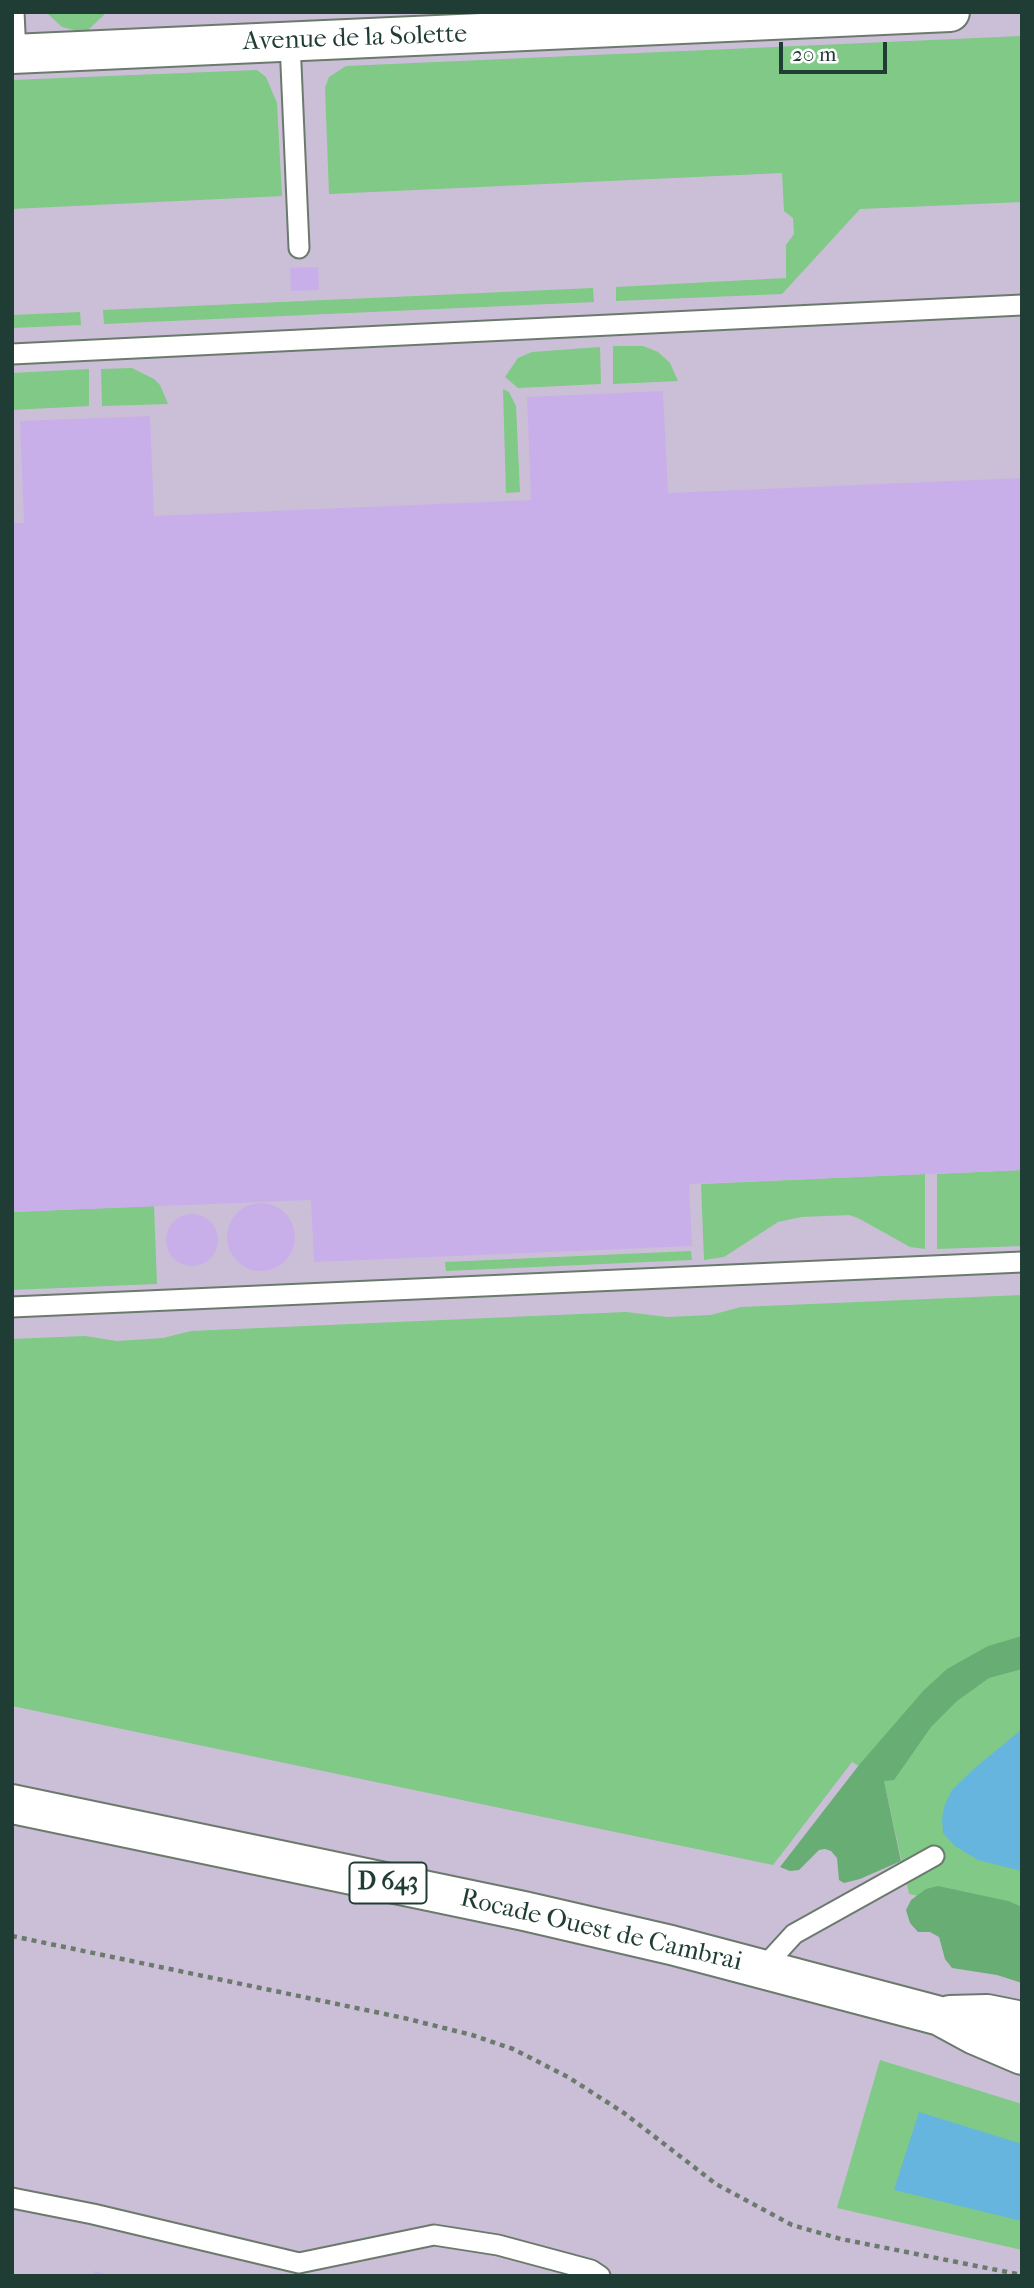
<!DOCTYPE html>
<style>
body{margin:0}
#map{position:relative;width:1034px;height:2288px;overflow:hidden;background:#f7ebd8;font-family:"IM FELL French Canon",serif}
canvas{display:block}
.frame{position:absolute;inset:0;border:14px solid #1f3d34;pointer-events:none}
.scale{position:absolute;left:779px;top:42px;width:108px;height:32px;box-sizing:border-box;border:4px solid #1f3d34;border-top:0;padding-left:9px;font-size:21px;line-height:24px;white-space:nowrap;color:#1f3d34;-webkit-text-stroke:5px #fff;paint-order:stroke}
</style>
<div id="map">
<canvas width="1034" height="2288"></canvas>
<div class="frame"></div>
<div class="scale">20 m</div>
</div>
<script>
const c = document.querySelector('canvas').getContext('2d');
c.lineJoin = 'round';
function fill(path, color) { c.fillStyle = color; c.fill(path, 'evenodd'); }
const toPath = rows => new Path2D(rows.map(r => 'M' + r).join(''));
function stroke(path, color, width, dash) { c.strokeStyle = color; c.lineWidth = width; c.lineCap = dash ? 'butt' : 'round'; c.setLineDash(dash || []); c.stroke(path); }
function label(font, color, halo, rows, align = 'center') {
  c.font = font + ' "IM FELL French Canon",serif'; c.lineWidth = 5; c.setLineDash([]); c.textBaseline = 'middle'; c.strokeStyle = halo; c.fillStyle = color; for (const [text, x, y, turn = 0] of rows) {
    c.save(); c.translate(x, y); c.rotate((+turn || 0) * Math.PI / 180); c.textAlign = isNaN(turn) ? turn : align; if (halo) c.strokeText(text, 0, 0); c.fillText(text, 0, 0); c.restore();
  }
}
const industrial = toPath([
 [12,12,1022,12,1022,2276,12,2276]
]);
const green = toPath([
 [106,13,85,33,62,27,48,14],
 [1022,36,1022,202,860,209,782,294,616,301,616,287,786,278,786,245,794,234,793,218,784,211,782,173,329,194,325,88,329,77,346,66],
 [257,70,266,77,277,103,282,196,12,209,12,80],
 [593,288,594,302,104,324,103,310],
 [80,312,81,325,12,328,12,315],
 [613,346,643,346,658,352,670,363,678,381,613,384],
 [600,347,601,384,518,388,505,377,518,358,532,352],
 [132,368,154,379,160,385,168,404,102,406,101,369],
 [89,369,89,406,12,410,12,373],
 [503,389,509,392,516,406,520,492,506,493],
 [1022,1170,1022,1246,937,1249,937,1174],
 [925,1174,925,1249,910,1247,858,1218,849,1215,801,1217,778,1222,724,1257,704,1260,701,1184],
 [154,1206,157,1284,12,1290,12,1212],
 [691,1251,692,1260,446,1271,445,1262],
 [1022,1295,1022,1919,909,1894,884,1781,852,1762,773,1865,12,1706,12,1339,85,1336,117,1341,163,1338,191,1331,626,1312,667,1317,711,1315,741,1307],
 [880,2060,1022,2104,1022,2250,837,2208]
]);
const forest = toPath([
 [1022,1636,1022,1669,989,1678,957,1701,931,1727,894,1780,884,1781,901,1861,860,1879,844,1883,839,1880,837,1858,831,1851,825,1849,819,1850,799,1870,790,1871,780,1867,859,1765,924,1690,947,1669,988,1646],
 [938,1886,1008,1901,1022,1907,1022,1983,997,1975,952,1968,945,1959,939,1937,930,1932,918,1932,910,1923,906,1910,911,1900,926,1889]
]);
const water = toPath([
 [1022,1729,1022,1871,978,1860,955,1846,943,1833,942,1818,945,1804,952,1790,976,1767],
 [919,2112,1022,2144,1022,2221,894,2190]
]);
const building = toPath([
 [318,267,319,290,291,291,290,268],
 [663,391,668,493,1022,478,1022,1170,689,1184,692,1246,314,1262,311,1200,12,1212,12,523,24,523,20,421,150,416,154,516,531,500,527,397],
 '227 1237a34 34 0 1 1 68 0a34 34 0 1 1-68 0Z',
 '166 1240a26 26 0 1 1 52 0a26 26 0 1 1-52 0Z',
 [94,2271,110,2275,110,2276,93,2276]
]);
const path = toPath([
 [12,1936,404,2018,472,2035,513,2049,568,2077,624,2113,716,2184,792,2225,841,2239,1022,2275]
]);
const lane = toPath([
 [14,12,16,54],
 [290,42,299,248],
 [12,354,1022,305],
 [12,1307,1022,1262],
 [762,1969,794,1934,934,1856],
 [12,2198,93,2214,299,2263,434,2235,498,2245,591,2270,600,2276]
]);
const street = toPath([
 [12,54,950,12]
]);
const highway = toPath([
 [12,1804,524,1911,671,1945,940,2016,975,2035,1022,2055],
 [950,2015,987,2014,1022,2021]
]);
const shields = [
 [388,1883,77]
];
const shieldNames = [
 ["D 643",388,1883]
];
const streetNames = [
 ["Avenue de la Solette",355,39,-2],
 ["Rocade Ouest de Cambrai",601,1931,13]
];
fill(industrial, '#cabfd6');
fill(green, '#80c986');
fill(forest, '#68ad73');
fill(water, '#65b5df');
fill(building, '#c9afea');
stroke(lane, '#6b7a6d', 23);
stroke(street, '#6b7a6d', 42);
stroke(highway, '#6b7a6d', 42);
stroke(path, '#6b7a6d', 4.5, [5, 5]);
stroke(lane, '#fff', 19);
stroke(street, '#fff', 38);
stroke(highway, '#fff', 38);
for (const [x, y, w] of shields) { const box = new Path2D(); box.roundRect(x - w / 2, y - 20.5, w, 41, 5); c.fillStyle = '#fff'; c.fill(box); stroke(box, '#1f3d34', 2); }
label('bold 24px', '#1f3d34', null, shieldNames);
label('26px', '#1f3d34', '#fff', streetNames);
</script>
